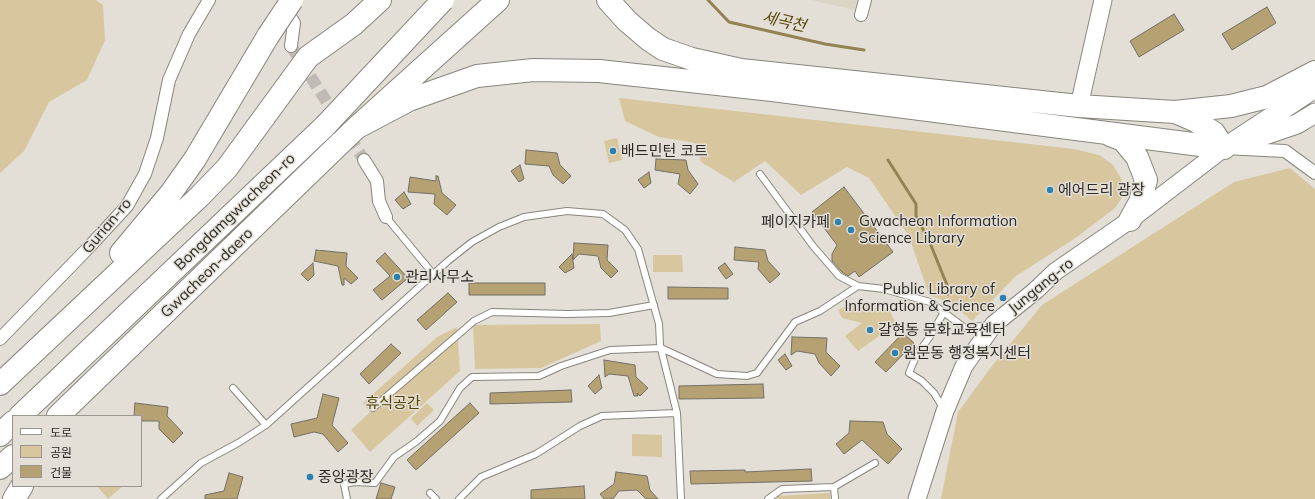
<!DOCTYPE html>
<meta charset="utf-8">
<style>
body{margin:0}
#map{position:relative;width:1315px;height:499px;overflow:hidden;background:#e3dfd7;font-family:Mulish,"Noto Sans KR",sans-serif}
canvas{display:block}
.legend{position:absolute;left:12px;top:415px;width:130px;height:72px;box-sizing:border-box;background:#e3dfd7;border:1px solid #9a9791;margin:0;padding:5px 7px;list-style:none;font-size:12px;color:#2d2b28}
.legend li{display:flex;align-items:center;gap:8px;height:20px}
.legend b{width:20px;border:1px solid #9a9791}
</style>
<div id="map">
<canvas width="1315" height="499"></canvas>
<ul class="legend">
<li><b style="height:5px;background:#fff"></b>도로</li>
<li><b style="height:11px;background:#d8c79e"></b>공원</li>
<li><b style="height:11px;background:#b5a172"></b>건물</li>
</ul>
</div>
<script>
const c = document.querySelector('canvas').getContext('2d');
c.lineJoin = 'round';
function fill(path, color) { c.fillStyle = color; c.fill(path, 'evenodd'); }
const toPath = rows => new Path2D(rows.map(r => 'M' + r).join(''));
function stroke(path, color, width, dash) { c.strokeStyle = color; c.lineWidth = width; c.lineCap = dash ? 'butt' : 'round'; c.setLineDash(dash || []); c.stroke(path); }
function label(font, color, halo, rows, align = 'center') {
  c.font = font + ' Mulish,"Noto Sans KR",sans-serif'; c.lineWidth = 3; c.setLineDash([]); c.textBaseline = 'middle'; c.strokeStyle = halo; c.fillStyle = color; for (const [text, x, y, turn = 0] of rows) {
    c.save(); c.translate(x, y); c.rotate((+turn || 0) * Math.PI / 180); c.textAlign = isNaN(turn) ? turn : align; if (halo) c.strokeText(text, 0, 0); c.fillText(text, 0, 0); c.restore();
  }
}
const built = toPath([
 [812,0,857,0,854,10]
]);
const green = toPath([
 [0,0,96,0,103,5,105,40,87,80,49,102,24,151,0,173],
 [619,98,1074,149,1099,155,1112,164,1121,178,1124,195,1115,208,1077,237,1016,276,972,321,953,304,929,295,909,236,869,178,847,167,801,195,765,161,734,182,701,162,695,143,659,137,625,121],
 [617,138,622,160,609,163,604,141],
 [1290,168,1315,189,1315,499,941,499,958,412,992,366,1042,305,1234,182],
 [653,255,682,255,683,272,653,272],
 [848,305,861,305,890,311,896,324,858,351,845,336,862,323,842,318,838,310],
 [600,324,601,341,541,368,475,369,473,325],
 [457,327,460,371,370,452,351,430,370,412,363,403,437,337],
 [427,403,434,410,417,426,411,418],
 [632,434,662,435,662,457,632,456],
 [97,486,123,486,108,499],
 [830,493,830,499,778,499,777,496]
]);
const stream = toPath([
 [708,0,729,22,825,44,864,50],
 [888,160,916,204,916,216,930,243,947,285,948,294]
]);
const building = toPath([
 [1267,7,1276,23,1232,50,1222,34,1267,7],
 [1174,14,1184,30,1139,57,1130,41,1174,14],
 [526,150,557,153,560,165,571,176,563,184,553,175,549,166,525,164,526,150],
 [656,159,686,160,688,170,698,184,690,194,678,184,680,174,655,170,656,159],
 [520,165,524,179,519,182,511,171,520,165],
 [649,172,651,183,644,188,638,180,649,172],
 [436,176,438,176,442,193,456,205,447,215,434,204,435,194,408,192,410,177,436,181,436,176],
 [844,187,893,252,859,277,855,271,848,276,842,272,832,261,832,254,837,245,812,212,844,187],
 [404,192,411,204,403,209,395,200,404,192],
 [574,243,608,245,607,260,618,271,611,278,601,268,598,256,579,254,573,260,574,243],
 [735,247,765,250,768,261,780,274,770,283,758,269,759,262,734,260,735,247],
 [316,250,347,253,346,266,358,278,351,284,344,278,344,285,342,285,338,266,314,261,316,250],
 [385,253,408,278,382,300,373,290,390,276,376,261,385,253],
 [572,254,574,268,565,273,559,267,572,254],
 [313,263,314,275,308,281,301,274,313,263],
 [725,263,733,274,726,279,718,268,725,263],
 [469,283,545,283,545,295,469,295,469,283],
 [668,287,728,288,728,299,668,299,668,287],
 [448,293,457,302,426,330,417,320,448,293],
 [903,333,914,343,886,372,875,362,903,333],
 [792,337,827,338,826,352,840,366,831,376,819,363,815,354,797,351,791,355,792,337],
 [391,344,401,353,369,384,360,374,391,344],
 [785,354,792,366,786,370,778,360,785,354],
 [604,360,635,365,636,377,648,388,640,396,637,393,638,396,634,396,628,376,609,374,605,377,604,360],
 [599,375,602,388,595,394,588,386,599,375],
 [763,384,764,398,679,399,679,386,763,384],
 [571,390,572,402,490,404,490,393,571,390],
 [323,394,339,398,332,425,348,443,338,452,323,434,314,432,294,437,291,424,317,418,323,394],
 [135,403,168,407,167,416,183,433,173,443,159,429,159,421,141,421,141,416,134,416,135,403],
 [470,403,479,413,416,470,407,460,470,403],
 [850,421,883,422,887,434,902,449,888,464,862,440,844,454,836,444,849,433,850,421],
 [811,469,812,481,691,484,690,471,745,470,745,472,811,469],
 [616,472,647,476,650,490,658,499,646,499,637,490,619,491,613,499,604,499,600,494,614,484,616,472],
 [229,473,243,477,237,499,205,499,205,495,224,491,229,473],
 [381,483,395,487,391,499,376,499,381,483],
 [584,486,585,499,531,499,531,490,584,486]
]);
const streetTunnel = toPath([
 [291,46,364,160]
]);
const lane = toPath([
 [760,174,813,246,839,276,858,286,884,289,930,302,965,328,991,325],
 [386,217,434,275],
 [233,388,266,425],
 [373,408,474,321,492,312,567,314,609,313,654,305],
 [943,408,934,393,922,381,909,373,916,356,931,335,944,312],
 [430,493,436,499],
 [161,499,201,463,238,443,266,425,448,261,472,242,499,227,524,217,567,211,603,214,625,230,638,249,659,324,660,345,677,413,681,499],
 [347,499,344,484,355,482,375,483,394,457,417,441,440,421,460,388,472,377,539,376,561,366,610,350,661,348,717,374,747,376,757,373,795,322,820,311,858,286],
 [459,499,481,477,536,454,580,426,602,416,677,413],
 [768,499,782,489,834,487],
 [835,499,834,487,875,463]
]);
const street = toPath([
 [284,7,294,23,291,46],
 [861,15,865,0],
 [1224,148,1285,151,1315,173],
 [364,160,377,181,379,201,386,217],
 [0,339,90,246,127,206,145,174,157,138,169,80,189,34,209,0]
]);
const secondary = toPath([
 [1079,106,1103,0],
 [917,499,945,411,964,366,994,324,1035,291,1056,271,1130,220,1224,148]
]);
const primary = toPath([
 [1250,140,1297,124,1315,113],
 [1224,148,1315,88]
]);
const highway = toPath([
 [608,0,627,21,648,39,663,49,692,59,741,70,1079,106,1175,112,1231,106,1267,97,1315,72],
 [1175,112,1196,121,1214,133,1224,148],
 [356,128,409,100,477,76,533,70,599,71,772,90,1224,148],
 [1110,135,1123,140,1137,157,1146,180,1140,202,1130,220],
 [121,253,171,193,195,159,268,36],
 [0,384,200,196,227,168,308,57,354,24,380,0],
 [20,416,325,126],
 [58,416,356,128,498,0],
 [0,435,13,422],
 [0,468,13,456],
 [14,499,22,486]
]);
const highwayBridge = toPath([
 [268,36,292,0],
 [325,126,443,0]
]);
const markers = [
 [613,151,4,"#2c81b1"],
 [1050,190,4,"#2c81b1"],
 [838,222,4,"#2c81b1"],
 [851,230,4,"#2c81b1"],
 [397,277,4,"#2c81b1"],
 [1003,298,4,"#2c81b1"],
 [870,330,4,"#2c81b1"],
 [895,353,4,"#2c81b1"],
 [310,477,4,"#2c81b1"]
];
const poiNames = [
 ["배드민턴 코트",621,151],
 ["에어드리 광장",1058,190],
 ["Gwacheon Information",859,221],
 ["Science Library",859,238],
 ["페이지카페",830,222,"right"],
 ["관리사무소",405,277],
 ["Public Library of",995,289,"right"],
 ["Information & Science",995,306,"right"],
 ["갈현동 문화교육센터",878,330],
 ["원문동 행정복지센터",903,353],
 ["중앙광장",318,477]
];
const streetNames = [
 ["Bongdamgwacheon-ro",235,212,-44],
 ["Gurian-ro",107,226,-50],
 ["Gwacheon-daero",207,273,-44],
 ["Jungang-ro",1041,286,-39]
];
const parkNames = [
 ["휴식공간",393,403]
];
const waterNames = [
 ["세곡천",784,22,13]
];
fill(built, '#dbd5c6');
fill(green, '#d8c79e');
stroke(stream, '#958253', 3);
fill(building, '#b5a172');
stroke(building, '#737068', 1);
stroke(streetTunnel, '#bfbbb4', 12, [12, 6]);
stroke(lane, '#88857d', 8);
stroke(street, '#88857d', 14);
stroke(secondary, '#88857d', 19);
stroke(primary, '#88857d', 21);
stroke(highway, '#88857d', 24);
stroke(lane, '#fff', 6);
stroke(street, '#fff', 12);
stroke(secondary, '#fff', 17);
stroke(primary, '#fff', 19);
stroke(highway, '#fff', 22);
stroke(highwayBridge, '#88857d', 24, []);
stroke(highwayBridge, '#fff', 22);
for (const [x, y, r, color] of markers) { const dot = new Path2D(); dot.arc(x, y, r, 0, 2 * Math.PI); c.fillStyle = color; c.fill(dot); stroke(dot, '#e3dfd7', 1.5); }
label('15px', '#2d2b28', '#e3dfd7', poiNames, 'left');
label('15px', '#2d2b28', '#e3dfd7', streetNames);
label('15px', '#574202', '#e3dfd7', parkNames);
label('italic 16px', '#5c470a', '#e3dfd7', waterNames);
</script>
